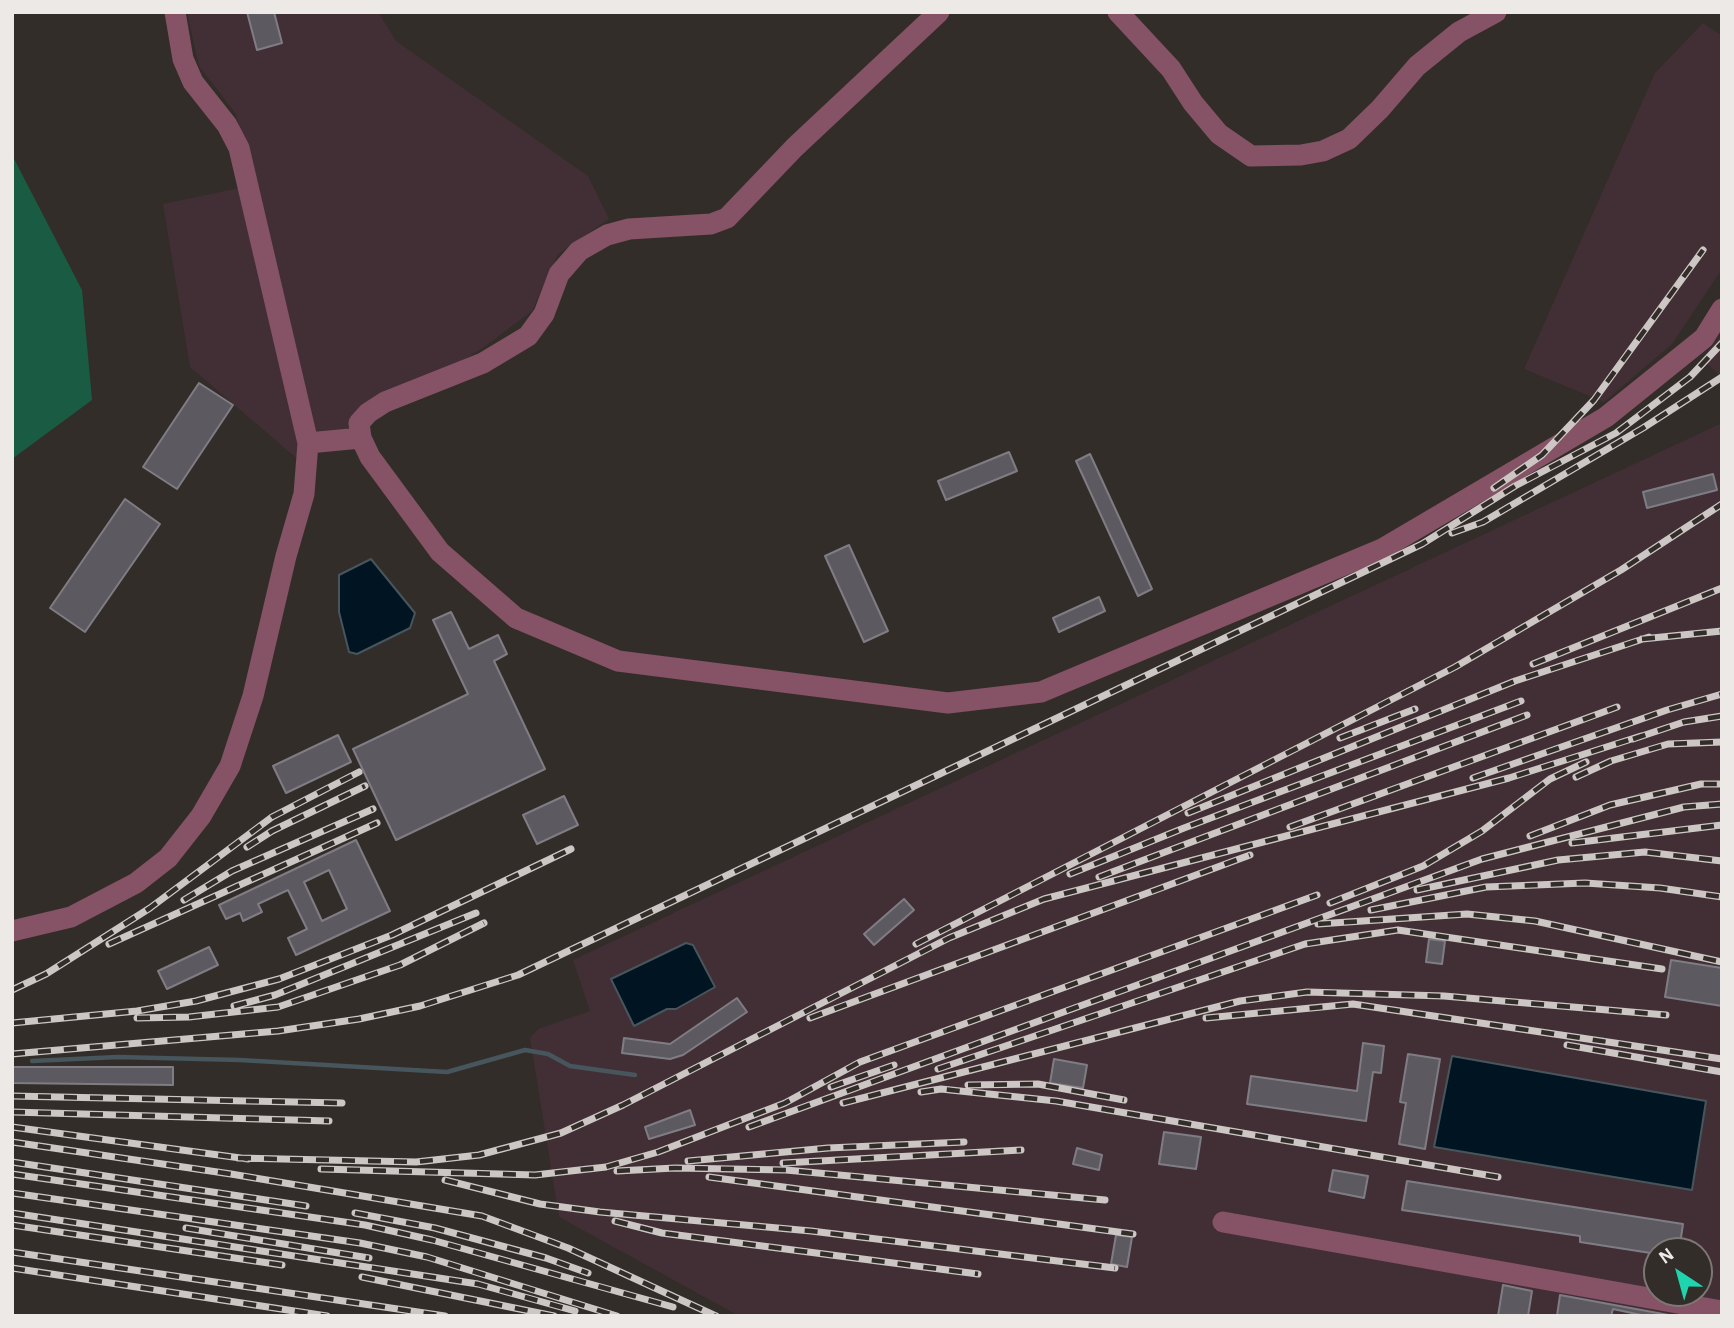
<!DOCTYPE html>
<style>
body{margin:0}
#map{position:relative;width:1734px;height:1328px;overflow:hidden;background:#322d29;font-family:"Alegreya Sans",sans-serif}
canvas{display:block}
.frame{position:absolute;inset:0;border:14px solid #ede9e7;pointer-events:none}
.north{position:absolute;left:1643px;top:1237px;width:70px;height:70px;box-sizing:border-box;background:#322d29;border:2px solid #7d7875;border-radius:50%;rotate:324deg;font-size:19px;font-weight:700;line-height:28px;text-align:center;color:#ede9e7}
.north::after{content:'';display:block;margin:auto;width:24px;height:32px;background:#1fd5b0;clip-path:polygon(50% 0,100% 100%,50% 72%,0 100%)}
</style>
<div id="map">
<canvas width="1734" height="1328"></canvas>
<div class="frame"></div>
<div class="north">N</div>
</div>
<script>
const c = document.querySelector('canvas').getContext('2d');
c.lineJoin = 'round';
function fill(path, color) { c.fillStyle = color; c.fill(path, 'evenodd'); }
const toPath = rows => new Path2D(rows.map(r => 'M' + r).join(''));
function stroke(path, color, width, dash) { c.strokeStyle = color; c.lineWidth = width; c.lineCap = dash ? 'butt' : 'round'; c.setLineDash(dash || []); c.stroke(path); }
const industrial = toPath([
 [187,12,378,12,396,41,588,176,609,219,558,254,532,311,484,347,301,462,190,367,163,204,254,185,236,114,199,66],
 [1703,23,1722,36,1722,269,1672,344,1604,402,1524,369,1655,73],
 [1722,334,1722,378,1702,358],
 [1722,423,1722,1316,739,1316,559,1217,530,1038,538,1029,590,1011,573,960],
 [1657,1251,1699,1251,1699,1293,1657,1293]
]);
const green = toPath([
 [12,155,82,290,92,400,12,459]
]);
const water = toPath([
 [371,559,415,613,410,628,357,654,349,652,339,612,339,575,371,559],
 [686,943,693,945,715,987,676,1009,667,1009,634,1026,611,979,686,943],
 [1452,1056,1706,1101,1692,1190,1434,1147,1452,1056]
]);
const stream = toPath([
 [32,1061,118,1057,240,1060,447,1072,525,1050,548,1054,570,1066,635,1075]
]);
const building = toPath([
 [247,12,274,12,282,43,257,50,247,12],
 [199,383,233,405,177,489,143,467,199,383],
 [1009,452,1017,471,946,500,938,481,1009,452],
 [1090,454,1152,589,1138,596,1076,461,1090,454],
 [1713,474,1717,490,1647,508,1643,492,1713,474],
 [125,499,160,524,85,632,50,608,125,499],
 [849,545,888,631,864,642,825,556,849,545],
 [1099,597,1105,611,1059,632,1053,618,1099,597],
 [451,612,469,649,498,635,507,654,494,661,545,769,396,840,353,749,468,694,433,620,451,612],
 [338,735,351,762,286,793,273,766,338,735],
 [564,796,578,825,537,844,523,815,564,796],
 [356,840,390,911,296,955,288,938,307,929,288,890,258,904,262,912,243,921,240,913,226,919,219,905,356,840],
 [329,870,347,909,322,921,304,882,329,870],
 [904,899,914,910,874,945,864,934,904,899],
 [1429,939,1445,941,1442,964,1426,962,1429,939],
 [209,947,218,965,167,989,158,971,209,947],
 [1671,960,1722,968,1722,1006,1665,997,1671,960],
 [737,998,747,1012,683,1055,670,1059,622,1053,624,1038,670,1044,737,998],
 [1363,1043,1384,1046,1381,1073,1373,1072,1366,1121,1247,1104,1251,1076,1357,1091,1363,1043],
 [1408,1054,1440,1059,1425,1149,1399,1144,1406,1103,1400,1102,1408,1054],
 [1054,1059,1087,1065,1083,1088,1050,1083,1054,1059],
 [12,1067,173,1067,173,1085,12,1083,12,1067],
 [690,1110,695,1125,649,1139,645,1127,690,1110],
 [1164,1132,1201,1137,1196,1169,1159,1164,1164,1132],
 [1077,1148,1102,1155,1099,1170,1073,1164,1077,1148],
 [1333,1170,1368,1176,1364,1198,1329,1191,1333,1170],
 [1407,1181,1683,1224,1679,1251,1657,1251,1657,1254,1580,1242,1580,1236,1402,1210,1407,1181],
 [1116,1235,1132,1237,1127,1267,1111,1264,1116,1235],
 [1503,1285,1532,1291,1528,1316,1498,1316,1503,1285],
 [1560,1295,1674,1316,1646,1316,1613,1309,1611,1316,1557,1316,1560,1295]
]);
const minor = toPath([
 [1118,12,1171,69,1193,103,1219,134,1251,156,1301,155,1323,151,1349,139,1380,109,1417,66,1459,32,1496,12],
 [361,438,359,423,368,413,385,402,483,363,528,336,544,314,559,274,579,251,607,235,629,229,711,224,727,218,795,147,939,12],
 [308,443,361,438,370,457,440,552,516,618,618,661,948,703,1041,692,1382,549,1606,417,1704,338,1722,309],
 [12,931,71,917,136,883,168,858,201,816,230,766,253,696,286,556,304,494,308,443,239,148,227,125,193,82,183,59,175,12],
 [1223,1222,1722,1311]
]);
const rail = toPath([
 [1494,488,1542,455,1594,400,1703,250],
 [1452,533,1483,522,1643,428,1722,377],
 [1642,639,1722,631],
 [1533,664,1722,588],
 [1340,738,1415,709],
 [1633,739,1684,722,1722,716],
 [1576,777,1611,761,1668,744,1722,742],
 [1473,778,1667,710,1722,694],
 [1188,813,1515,681,1649,637],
 [1290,827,1617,707],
 [1530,836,1610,805,1701,784,1722,784],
 [1572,843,1722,825],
 [247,847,272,831,365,786],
 [1070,874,1184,828,1521,701],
 [1099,877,1527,715],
 [1417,890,1558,860,1645,852,1722,861],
 [184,900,232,871,373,809],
 [1330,903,1423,866,1482,831,1550,779,1586,762],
 [1371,910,1486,887,1585,883,1660,888,1722,897],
 [1318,924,1467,914,1535,921,1722,962],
 [109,944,377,823],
 [916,944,1455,667,1621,570,1722,504],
 [12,990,46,974,150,908,272,817,359,772],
 [234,1006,275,995,476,913],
 [137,1018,189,1017,278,1007,400,965,484,923],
 [810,1018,1250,855],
 [1206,1018,1353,1004,1722,1059],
 [12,1023,137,1011,196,1001,279,979,392,935,571,849],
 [1567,1045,1722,1072],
 [12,1054,278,1031,359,1019,420,1006,518,975,1422,544,1515,486,1616,433,1690,377,1722,343],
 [938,1069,1305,944,1398,930,1662,969],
 [968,1085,1038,1084,1124,1100],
 [831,1087,894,1065],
 [921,1092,941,1089,1056,1101,1498,1177],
 [12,1096,342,1103],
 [843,1103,1240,1001,1307,992,1444,996,1666,1015],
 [12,1112,329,1121],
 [12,1127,248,1159],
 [749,1127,1482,859,1684,807,1722,804],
 [12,1142,231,1174,482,1216,568,1248,716,1316],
 [238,1158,416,1162,479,1155,561,1133,623,1105,949,938,1044,899,1509,778,1641,736],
 [688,1161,828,1148,964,1142],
 [12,1162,306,1206],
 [783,1163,1021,1150],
 [321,1169,535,1175,606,1167,658,1152,785,1103,860,1062,1317,895],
 [617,1171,675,1168,786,1170,1105,1200],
 [12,1174,365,1225,432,1240,673,1307],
 [709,1177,1133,1234],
 [445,1180,540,1204,600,1212,811,1231,1115,1268],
 [12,1193,360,1243,427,1257,617,1316],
 [12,1213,478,1284,575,1311],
 [355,1213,435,1228,546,1258,588,1273],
 [615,1221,662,1233,978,1274],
 [12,1225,282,1265],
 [186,1228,369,1258],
 [12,1252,445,1316],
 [12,1268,327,1316],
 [362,1277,554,1316]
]);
fill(industrial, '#422f36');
fill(green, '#1a5c43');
fill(water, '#001521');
stroke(water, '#47555c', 2);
stroke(stream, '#47555c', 4.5);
fill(building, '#5c5a60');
stroke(building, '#7f7d83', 2);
stroke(minor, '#855266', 21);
stroke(rail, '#ccc7c5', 7);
stroke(rail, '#322d29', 4.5, [13]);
</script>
